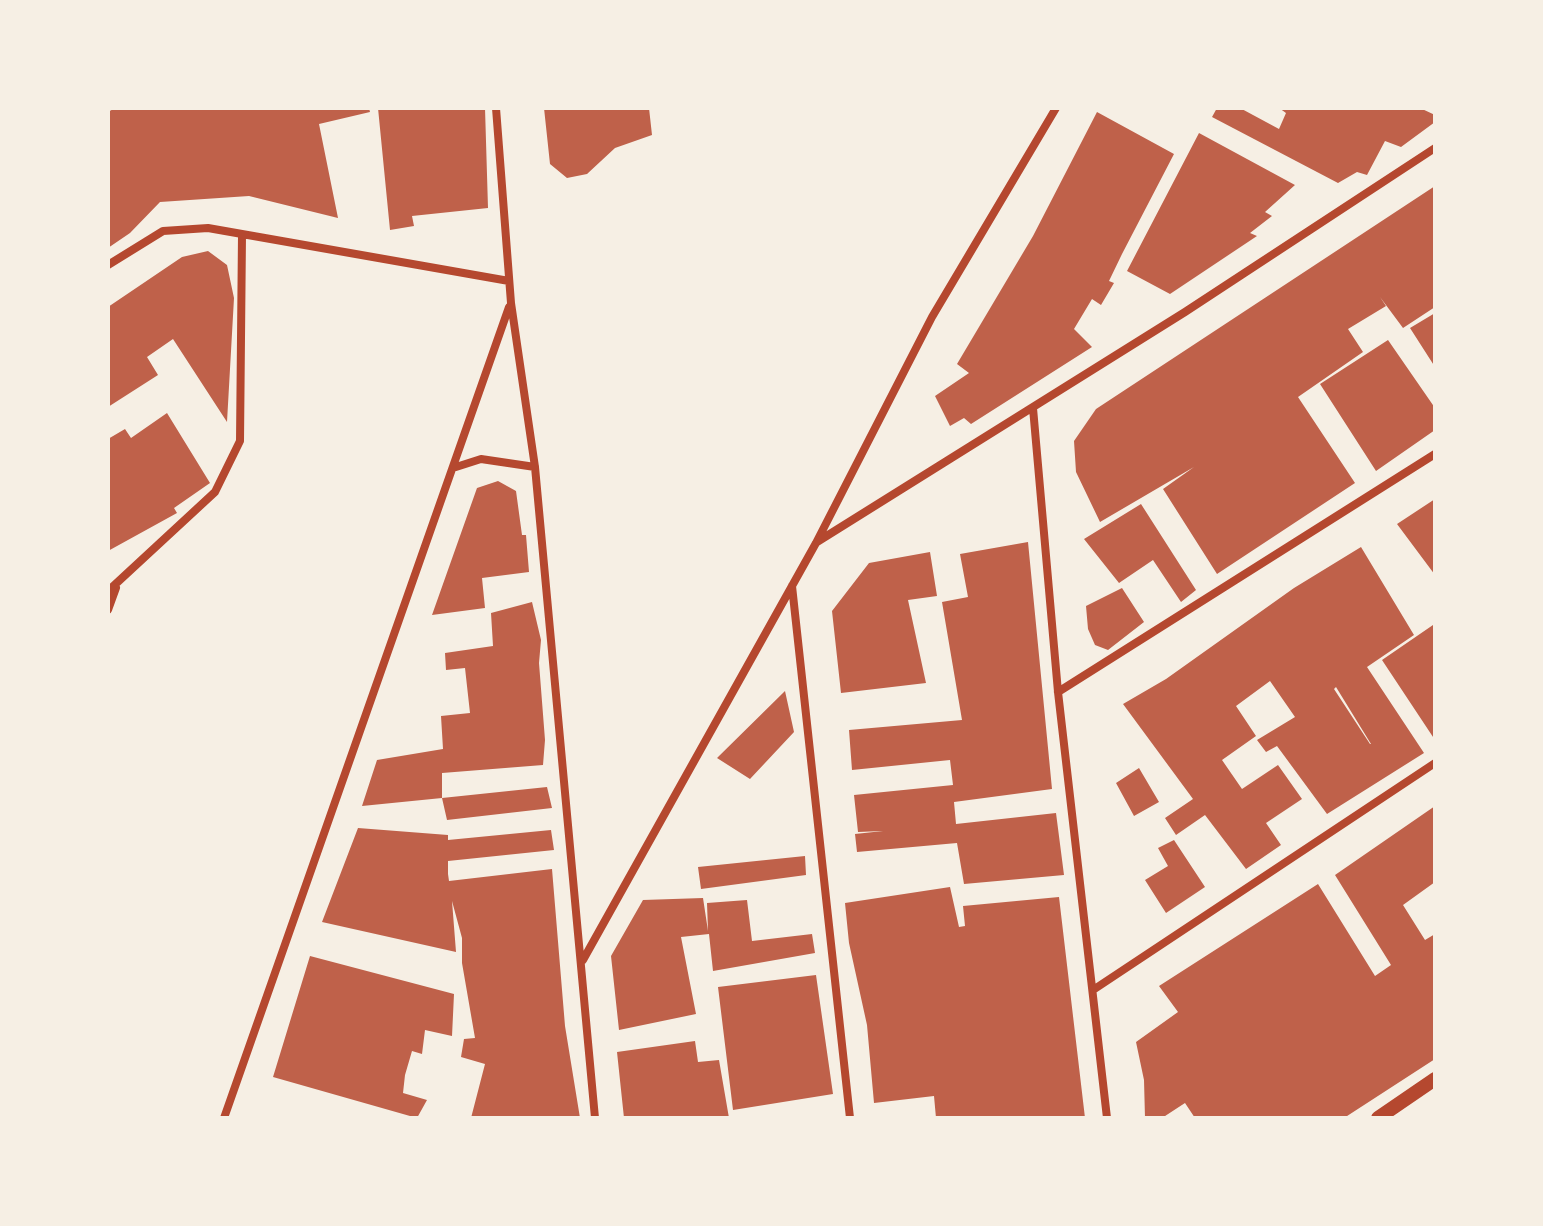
<!DOCTYPE html>
<style>
body{margin:0}
#map{position:relative;width:1543px;height:1226px;overflow:hidden;background:#f6efe4;font-family:Roboto,sans-serif}
canvas{display:block}
.frame{position:absolute;inset:0;border:110px solid #f6efe4;pointer-events:none}
</style>
<div id="map">
<canvas width="1543" height="1226"></canvas>
<div class="frame"></div>
</div>
<script>
const c = document.querySelector('canvas').getContext('2d');
c.lineJoin = 'round';
function fill(path, color) { c.fillStyle = color; c.fill(path, 'evenodd'); }
const toPath = rows => new Path2D(rows.map(r => 'M' + r).join(''));
function stroke(path, color, width, dash) { c.strokeStyle = color; c.lineWidth = width; c.lineCap = dash ? 'butt' : 'round'; c.setLineDash(dash || []); c.stroke(path); }
const building = toPath([
 [115,108,369,108,370,112,319,124,338,218,249,196,160,202,130,233,108,248,108,112],
 [378,108,485,108,488,208,412,216,414,226,390,230],
 [544,108,649,108,652,135,615,148,587,174,567,178,550,164],
 [1217,108,1240,108,1279,129,1286,113,1279,108,1420,108,1435,115,1435,122,1401,147,1385,141,1367,175,1357,172,1338,183,1212,117],
 [1097,112,1174,154,1122,254,1109,281,1114,283,1101,305,1092,299,1074,329,1092,347,971,424,964,418,950,426,935,396,969,373,957,364,1033,236],
 [1199,133,1295,185,1265,212,1272,216,1250,233,1257,236,1170,294,1127,271],
 [1435,186,1435,307,1403,328,1380,297,1386,306,1348,329,1363,352,1298,397,1355,483,1217,574,1163,489,1194,467,1100,522,1076,472,1074,441,1096,409],
 [208,251,227,265,234,298,227,422,173,339,147,357,158,375,108,407,108,307,182,257],
 [1435,313,1435,367,1410,328],
 [1388,340,1435,408,1435,430,1376,471,1320,384],
 [167,413,210,483,174,508,177,513,108,551,108,439,125,429,131,438],
 [498,481,516,491,522,535,526,535,529,572,482,578,485,608,432,615,477,488],
 [1435,499,1435,575,1397,524],
 [1141,504,1196,590,1181,602,1153,560,1119,583,1084,539],
 [1028,542,1052,789,954,802,956,824,1056,813,1064,875,964,884,957,843,857,852,855,834,883,831,858,832,854,795,953,785,950,760,852,770,849,730,962,720,942,602,968,597,960,554],
 [1361,547,1414,635,1367,667,1424,753,1327,814,1277,746,1266,752,1257,740,1295,717,1270,681,1236,706,1256,736,1222,760,1242,789,1278,765,1302,799,1266,823,1281,845,1246,869,1205,815,1176,835,1165,818,1193,799,1123,704,1166,679,1294,588],
 [1336,687,1371,744,1370,744,1334,689],
 [930,552,937,596,908,600,926,683,841,693,832,611,869,563],
 [1122,588,1144,622,1108,650,1095,645,1088,629,1086,606],
 [532,602,541,640,539,663,545,740,543,765,442,773,442,798,362,806,377,760,443,749,441,716,470,713,465,668,446,670,445,653,493,646,491,613],
 [1433,625,1435,628,1435,740,1382,660],
 [785,691,794,732,750,779,717,758],
 [1139,768,1159,802,1134,816,1116,783],
 [547,787,552,808,447,820,442,798],
 [1435,806,1435,882,1403,905,1425,940,1435,934,1435,1059,1344,1118,1195,1118,1185,1103,1162,1118,1145,1118,1144,1080,1136,1042,1178,1012,1159,986,1318,884,1375,976,1391,965,1335,875],
 [358,828,448,835,448,840,551,830,554,850,448,861,448,874,449,881,552,869,565,1026,580,1118,471,1118,485,1064,461,1057,464,1039,475,1038,462,963,462,938,452,901,456,952,322,922],
 [1174,840,1205,887,1166,913,1145,880,1168,866,1158,848],
 [805,856,806,875,701,889,698,867],
 [950,887,959,927,965,926,963,906,1059,897,1085,1118,936,1118,934,1096,874,1103,867,1025,849,943,845,903],
 [703,898,708,931,707,903,747,900,752,941,812,934,815,953,713,971,709,934,681,937,696,1014,619,1030,611,956,643,900],
 [310,956,454,994,452,1036,425,1030,422,1054,412,1051,405,1075,403,1093,427,1100,417,1118,273,1077],
 [816,975,833,1094,733,1110,718,987],
 [695,1041,698,1062,719,1060,729,1118,624,1118,617,1052]
]);
const minor = toPath([
 [496,108,511,303,535,467,595,1118],
 [108,265,163,231,208,228,509,281],
 [1033,408,1058,692,1107,1118],
 [456,467,481,459,535,467],
 [817,542,1185,312,1435,148],
 [792,586,850,1118],
 [108,591,215,492,240,441,242,235],
 [108,610,116,588],
 [1058,692,1435,454],
 [583,960,816,543,932,317,1056,108],
 [1093,990,1435,763],
 [224,1118,509,307]
]);
const tertiary = toPath([
 [1378,1118,1435,1079]
]);
fill(building, '#bf614a');
stroke(minor, '#b5482f', 8);
stroke(tertiary, '#b5482f', 14);
</script>
